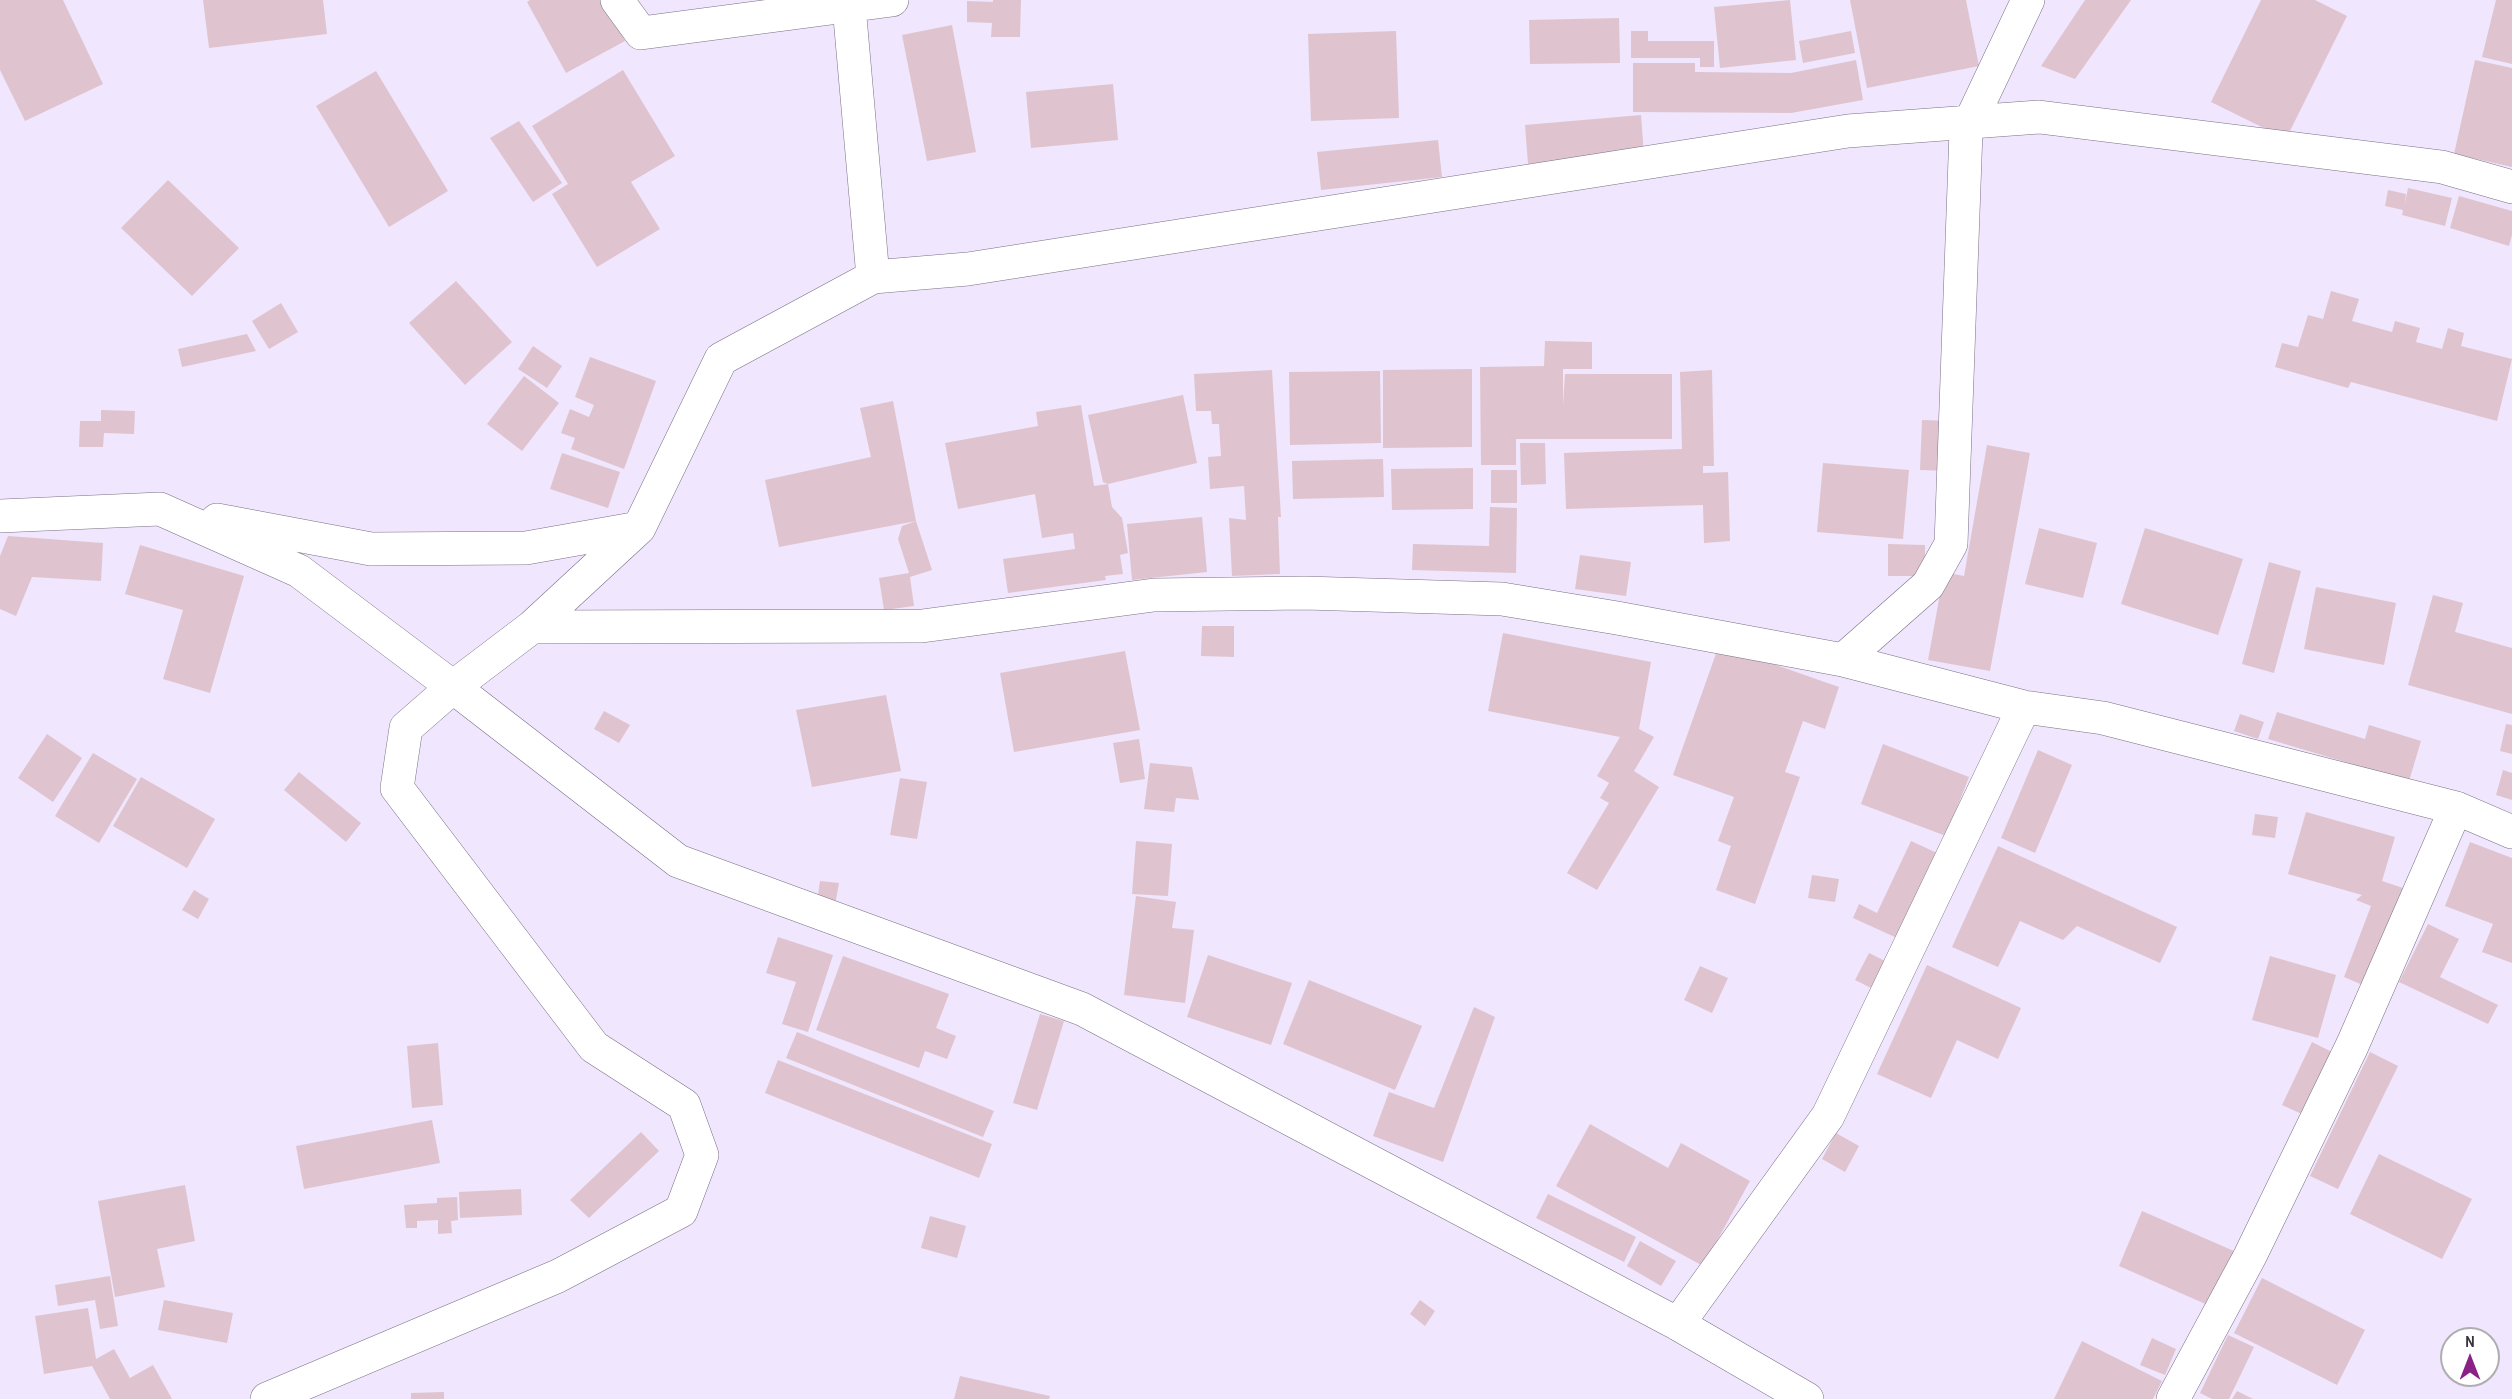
<!DOCTYPE html>
<style>
body{margin:0}
#map{position:relative;width:2512px;height:1399px;overflow:hidden;background:#f0e6fd;font-family:"Archivo Narrow",sans-serif}
canvas{display:block}
.north{position:absolute;left:2440px;top:1327px;width:60px;height:60px;box-sizing:border-box;background:#fff;border:2px solid #afadb1;border-radius:50%;rotate:0deg;font-size:16px;font-weight:700;line-height:24px;text-align:center;color:#38333c}
.north::after{content:'';display:block;margin:auto;width:21px;height:27px;background:#8a2187;clip-path:polygon(50% 0,100% 100%,50% 72%,0 100%)}
</style>
<div id="map">
<canvas width="2512" height="1399"></canvas>
<div class="north">N</div>
</div>
<script>
const c = document.querySelector('canvas').getContext('2d');
c.lineJoin = 'round';
function fill(path, color) { c.fillStyle = color; c.fill(path, 'evenodd'); }
const toPath = rows => new Path2D(rows.map(r => 'M' + r).join(''));
function stroke(path, color, width, dash) { c.strokeStyle = color; c.lineWidth = width; c.lineCap = dash ? 'butt' : 'round'; c.setLineDash(dash || []); c.stroke(path); }
const building = toPath([
 [0,0,63,0,103,84,25,121,0,70],
 [203,0,323,0,327,34,209,48],
 [530,0,602,0,625,41,566,73,527,2],
 [993,0,1021,0,1020,37,991,37,992,23,967,22,967,1,993,2],
 [1790,0,1796,60,1720,68,1714,7],
 [1850,0,1966,0,1979,66,1867,88],
 [2085,0,2131,0,2075,79,2041,66],
 [2261,0,2315,0,2347,16,2286,139,2211,102],
 [2496,0,2512,0,2512,64,2482,57],
 [1619,18,1620,63,1530,64,1529,20],
 [952,25,976,152,927,161,902,35],
 [1396,31,1399,118,1311,121,1308,34],
 [1631,31,1648,31,1648,41,1714,41,1714,67,1700,67,1700,58,1631,58],
 [1851,31,1855,53,1803,63,1799,41],
 [1856,60,1863,100,1791,113,1633,112,1633,63,1695,63,1695,72,1791,73],
 [2475,60,2512,68,2512,167,2454,154],
 [623,70,675,156,631,182,660,229,597,267,552,194,568,184,532,126],
 [376,71,448,191,389,227,316,106],
 [1113,84,1118,140,1031,148,1026,92],
 [1641,115,1644,155,1528,164,1525,125],
 [519,121,562,183,533,202,490,138],
 [1438,140,1442,177,1321,190,1317,152],
 [168,180,239,248,192,296,121,228],
 [2408,188,2452,198,2445,226,2402,215,2403,210,2385,206,2388,190,2406,194,2405,204],
 [2459,196,2512,211,2512,235,2509,246,2450,228],
 [456,281,512,342,465,385,409,323],
 [2331,291,2359,299,2352,321,2392,332,2395,321,2420,328,2416,342,2442,349,2448,328,2464,333,2461,346,2512,359,2497,421,2351,382,2348,388,2275,367,2282,343,2298,347,2308,315,2323,319],
 [281,303,298,332,269,349,252,321],
 [247,334,256,351,182,367,178,349],
 [1545,341,1592,342,1592,369,1563,369,1563,406,1565,374,1672,374,1672,439,1516,439,1516,465,1481,465,1480,367,1544,366],
 [533,346,562,366,547,388,518,369],
 [590,357,656,381,624,469,571,449,575,438,561,433,570,409,589,417,594,405,575,397],
 [1472,369,1472,447,1383,448,1383,370],
 [1272,370,1281,517,1278,517,1280,574,1232,576,1229,518,1246,520,1244,486,1210,489,1208,457,1221,456,1219,424,1212,424,1211,411,1196,411,1194,374],
 [1712,370,1714,466,1703,466,1703,473,1728,472,1730,541,1704,543,1703,505,1566,509,1564,453,1682,449,1680,372],
 [1380,371,1381,443,1290,445,1289,372],
 [524,376,559,403,522,451,487,424],
 [1183,395,1197,463,1108,484,1103,482,1088,415],
 [893,401,916,521,932,570,910,577,914,606,884,610,879,578,909,573,898,539,902,526,916,521,779,547,765,480,871,457,860,408],
 [1081,405,1094,486,1108,484,1112,507,1122,518,1128,553,1120,555,1123,574,1105,576,1106,580,1008,593,1003,559,1075,549,1073,533,1042,538,1035,494,958,509,945,443,1038,426,1036,412],
 [101,410,135,411,134,434,104,433,103,447,79,447,80,421,101,421],
 [1922,420,1951,421,1948,471,1920,470],
 [1520,443,1545,443,1546,484,1521,485],
 [1987,445,2030,453,1990,671,1928,660,1944,572,1964,576],
 [562,453,620,472,608,508,550,489],
 [1383,459,1384,497,1293,499,1292,461],
 [1823,463,1909,470,1903,539,1817,532],
 [1473,468,1473,509,1392,510,1391,469],
 [1491,470,1517,470,1517,503,1491,503],
 [1490,507,1517,508,1516,573,1412,570,1413,544,1489,546],
 [1202,517,1207,572,1132,580,1127,524],
 [2039,528,2097,543,2083,598,2025,584],
 [2145,528,2243,559,2218,635,2121,604],
 [8,536,103,543,101,581,32,577,16,616,0,609,0,556],
 [1888,544,1925,545,1925,576,1888,576],
 [140,545,244,576,210,693,163,679,183,610,125,594],
 [1580,555,1631,562,1626,596,1575,589],
 [2269,562,2301,571,2274,673,2242,664],
 [2316,587,2396,603,2384,665,2304,649],
 [2433,595,2463,603,2455,632,2512,648,2512,714,2408,685],
 [1202,626,1234,626,1234,657,1201,656],
 [1503,633,1651,662,1639,729,1654,737,1634,771,1659,787,1597,890,1567,873,1609,803,1600,798,1609,783,1597,776,1620,737,1488,711],
 [1719,645,1839,687,1825,729,1803,721,1785,772,1800,777,1755,904,1716,890,1731,846,1718,841,1734,797,1673,775],
 [1125,651,1140,730,1014,752,1000,673],
 [886,695,901,771,812,787,796,710],
 [604,711,630,725,619,743,594,729],
 [2277,712,2365,739,2369,725,2421,741,2409,781,2268,739],
 [2240,714,2264,722,2258,739,2234,731],
 [2506,724,2512,725,2512,754,2500,751],
 [47,734,82,758,53,802,18,778],
 [1139,739,1145,779,1120,783,1113,743],
 [1883,744,1969,777,1946,836,1861,804],
 [2038,750,2072,765,2035,853,2001,838],
 [93,753,137,779,99,843,55,816],
 [1150,763,1192,767,1199,800,1176,798,1174,812,1144,809],
 [2503,770,2512,773,2512,800,2496,795],
 [299,772,361,823,346,842,284,790],
 [141,777,215,819,187,868,113,826],
 [900,778,927,782,917,839,890,835],
 [2306,812,2395,837,2382,881,2403,888,2365,986,2344,977,2371,906,2356,900,2362,895,2288,874],
 [2255,814,2278,817,2275,838,2252,835],
 [1136,841,1172,844,1168,896,1132,894],
 [1911,841,1937,853,1897,938,1853,918,1859,904,1877,913],
 [2470,842,2512,858,2512,963,2482,952,2493,924,2445,906],
 [1998,846,2177,927,2160,963,2077,926,2063,940,2020,921,1998,967,1952,947],
 [1812,875,1839,879,1835,902,1808,898],
 [820,881,839,883,835,905,817,902],
 [194,890,209,899,198,919,182,910],
 [1136,896,1176,902,1172,928,1194,930,1185,1003,1124,995],
 [2428,924,2459,939,2440,977,2498,1005,2488,1024,2399,982],
 [778,937,833,955,808,1032,782,1024,796,982,766,973],
 [1869,953,1889,963,1875,990,1855,980],
 [1208,955,1292,983,1271,1045,1187,1017],
 [843,956,949,994,936,1028,956,1036,947,1059,925,1051,919,1068,816,1030],
 [2270,956,2336,975,2318,1038,2252,1020],
 [1927,965,2021,1008,1998,1059,1957,1040,1931,1098,1877,1074],
 [1700,966,1728,978,1712,1013,1684,1000],
 [1309,980,1422,1026,1395,1090,1283,1044],
 [1474,1007,1495,1017,1443,1162,1373,1136,1389,1092,1434,1108],
 [1040,1014,1064,1021,1037,1110,1013,1103],
 [797,1032,994,1111,983,1137,786,1058],
 [2312,1042,2334,1053,2304,1115,2282,1105],
 [438,1043,443,1105,412,1108,407,1046],
 [2370,1052,2398,1066,2338,1189,2310,1176],
 [778,1060,992,1144,979,1178,765,1093],
 [432,1120,440,1163,304,1189,296,1146],
 [1590,1124,1668,1168,1681,1143,1750,1181,1703,1266,1556,1186],
 [641,1132,659,1151,589,1218,570,1200],
 [1836,1133,1859,1146,1845,1172,1822,1159],
 [2379,1154,2472,1199,2442,1259,2350,1214],
 [185,1185,195,1241,157,1249,165,1287,115,1297,98,1201],
 [521,1189,522,1215,460,1218,459,1192],
 [1548,1194,1636,1237,1624,1262,1536,1218],
 [457,1197,458,1220,451,1221,452,1233,438,1234,438,1220,417,1221,417,1228,406,1228,404,1205,437,1203,437,1198],
 [2142,1211,2234,1251,2210,1306,2119,1266],
 [930,1216,966,1226,957,1258,921,1248],
 [1640,1241,1676,1261,1661,1286,1627,1266],
 [110,1276,118,1326,100,1329,95,1300,58,1306,55,1285],
 [2262,1278,2365,1330,2337,1385,2234,1333],
 [164,1300,233,1313,227,1343,158,1330],
 [1420,1300,1435,1311,1425,1326,1410,1314],
 [88,1308,96,1359,114,1349,130,1378,153,1365,172,1399,110,1399,92,1366,44,1374,35,1316],
 [2228,1335,2254,1347,2229,1399,2212,1399,2200,1393],
 [2152,1338,2176,1349,2165,1375,2140,1365],
 [2082,1341,2162,1381,2153,1399,2054,1399],
 [960,1376,1050,1396,1049,1399,954,1399],
 [2237,1391,2253,1399,2232,1399],
 [444,1392,444,1399,411,1399,411,1393]
]);
const minor = toPath([
 [617,0,641,33,892,0],
 [849,6,873,277,721,359,639,528,532,627,453,687,678,861,1082,1009,1678,1324,1807,1399],
 [873,277,968,269,1848,131,2039,117,2442,167,2512,187],
 [0,516,160,509,299,571,453,687,406,728,397,788,594,1047,684,1105,702,1155,681,1211,558,1276,267,1399],
 [217,520,371,549,526,548,639,528],
 [532,627,922,626,1154,595,1305,593,1502,599,1617,618,1843,660,2024,707,2103,718,2456,808,2512,832],
 [1843,660,1928,585,1951,544,1966,131,2028,0],
 [1678,1324,1828,1116,2024,707],
 [2173,1399,2250,1256,2352,1046,2456,808]
]);
fill(building, '#dfc4cf');
stroke(minor, '#7a7085', 34);
stroke(minor, '#fff', 33);
</script>
